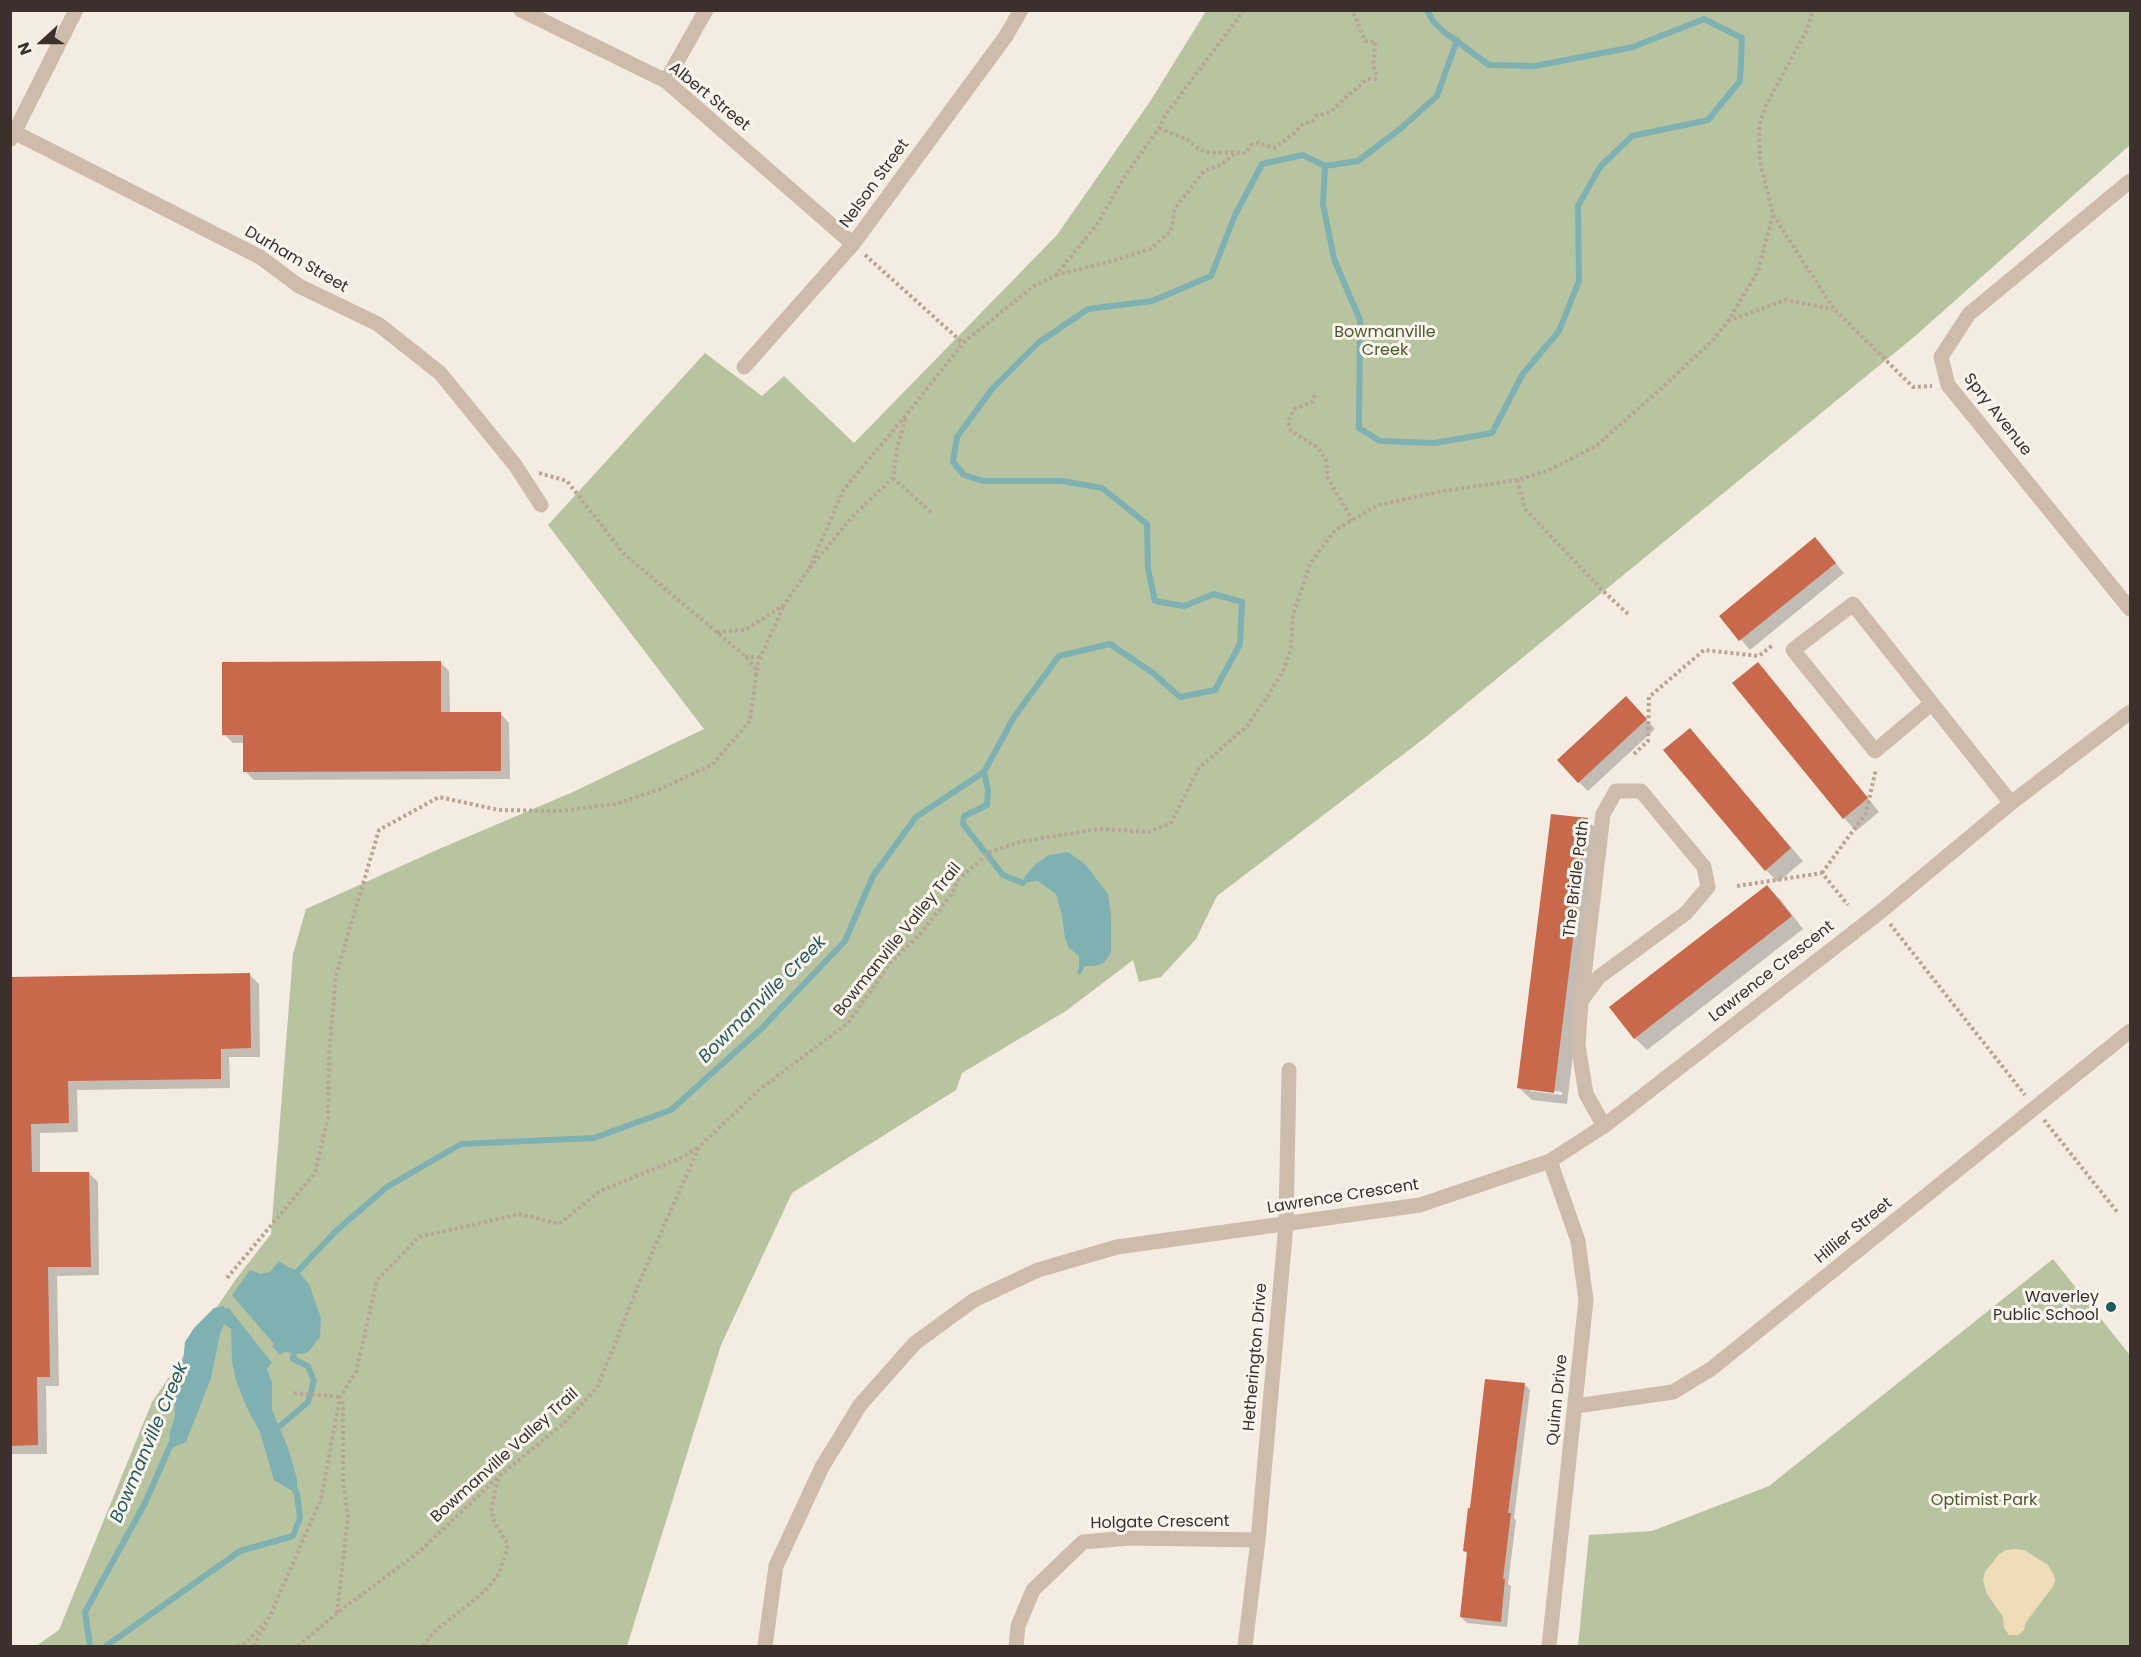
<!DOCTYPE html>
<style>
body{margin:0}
#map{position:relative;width:2141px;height:1657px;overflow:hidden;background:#f4ebe1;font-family:Poppins,sans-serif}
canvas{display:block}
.frame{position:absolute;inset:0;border:12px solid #3b302b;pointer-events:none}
.north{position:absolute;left:12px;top:12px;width:60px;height:60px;-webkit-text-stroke:4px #fbf5ee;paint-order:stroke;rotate:249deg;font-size:16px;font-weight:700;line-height:24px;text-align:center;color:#3b302b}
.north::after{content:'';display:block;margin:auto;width:21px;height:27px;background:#3b302b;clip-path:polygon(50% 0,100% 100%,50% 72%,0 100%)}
</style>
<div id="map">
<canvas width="2141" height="1657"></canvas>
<div class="frame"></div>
<div class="north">N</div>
</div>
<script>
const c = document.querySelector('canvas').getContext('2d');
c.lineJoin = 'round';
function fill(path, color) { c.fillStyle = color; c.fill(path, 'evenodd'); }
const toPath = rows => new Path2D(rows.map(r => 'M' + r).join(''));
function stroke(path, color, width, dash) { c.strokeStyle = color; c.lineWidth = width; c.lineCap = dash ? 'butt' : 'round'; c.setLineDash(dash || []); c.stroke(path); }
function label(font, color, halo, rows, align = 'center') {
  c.font = font + ' Poppins,sans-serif'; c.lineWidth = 6; c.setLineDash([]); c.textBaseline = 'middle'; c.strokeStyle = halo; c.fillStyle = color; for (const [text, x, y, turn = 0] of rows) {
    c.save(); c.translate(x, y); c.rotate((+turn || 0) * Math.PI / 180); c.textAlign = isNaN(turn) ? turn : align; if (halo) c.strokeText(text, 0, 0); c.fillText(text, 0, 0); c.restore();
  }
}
const green = toPath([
 [1206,11,2130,11,2130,145,1914,337,1422,740,1217,896,1196,939,1161,977,1139,982,1133,960,1066,1011,962,1073,956,1090,792,1193,721,1345,627,1646,36,1646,59,1630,152,1402,236,1279,271,1234,293,954,306,909,439,849,573,792,704,729,548,525,705,353,762,396,784,376,854,443,1057,235,1151,100],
 [2053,1259,2130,1355,2130,1646,1578,1646,1589,1535,1652,1531,1769,1486]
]);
const sand = toPath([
 [2016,1549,2024,1550,2048,1565,2054,1575,2055,1581,2052,1588,2026,1622,2024,1630,2018,1635,2009,1635,2004,1628,2003,1617,1987,1594,1983,1580,1985,1572,1999,1554,2006,1550]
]);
const water = toPath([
 [1068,852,1085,864,1108,894,1111,915,1111,953,1104,963,1095,966,1085,966,1080,975,1077,973,1079,968,1079,956,1069,948,1065,938,1062,916,1056,894,1038,881,1023,883,1025,876,1037,863,1049,855],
 [279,1261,288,1267,298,1271,309,1284,321,1318,320,1337,309,1351,303,1354,284,1352,280,1355,272,1346,274,1344,232,1295,250,1270,261,1274,270,1272],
 [223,1306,226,1309,228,1307,272,1363,267,1369,272,1383,272,1410,288,1448,297,1479,297,1494,274,1480,260,1432,247,1408,236,1380,232,1361,231,1329,224,1324,220,1334,211,1378,186,1442,169,1449,170,1432,175,1416,174,1397,182,1373,185,1342,194,1328,214,1308]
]);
const shadow = toPath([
 [1815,539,1844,573,1750,650,1721,616],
 [440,662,449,671,450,713,500,713,509,723,510,779,254,780,245,771,245,743,233,743,224,734],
 [1758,664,1770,677,1879,812,1856,831,1844,818],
 [1626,698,1655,729,1588,791,1579,782],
 [1690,730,1803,861,1778,882,1766,870],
 [1587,820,1600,832,1567,1104,1532,1100,1519,1088],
 [1531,1088,1562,1092,1562,1095,1531,1091],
 [1767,887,1780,899,1803,929,1647,1050,1635,1038],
 [249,974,259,984,260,1057,229,1057,230,1088,77,1090,78,1132,40,1133,40,1174,89,1173,98,1182,99,1275,57,1276,59,1386,46,1386,47,1454,10,1454,10,978],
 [1524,1384,1530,1390,1514,1518,1516,1520,1508,1584,1511,1586,1507,1627,1467,1623,1461,1617,1468,1554,1464,1551]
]);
const stream = toPath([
 [1325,166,1358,161,1400,129,1437,96,1457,40],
 [984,772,988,790,987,805,964,816,963,824,1003,875,1023,883],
 [298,1271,337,1230,387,1187,461,1144,594,1138,671,1110,761,1029,845,941,873,876,916,817,984,772,1014,717,1059,656,1110,644,1153,673,1180,697,1215,690,1240,644,1242,602,1214,594,1184,606,1155,601,1148,569,1147,524,1102,488,1062,481,983,481,964,475,953,462,957,437,992,389,1038,343,1088,309,1152,301,1211,276,1235,215,1262,164,1303,155,1325,166,1323,204,1334,259,1360,320,1359,428,1380,441,1435,443,1492,433,1522,375,1559,331,1579,281,1578,206,1600,167,1632,136,1708,120,1740,81,1742,38,1704,19,1633,47,1535,66,1489,65,1443,31,1433,21,1427,10],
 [272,1427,280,1426,308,1402,314,1381,308,1366,293,1359,294,1353],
 [90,1646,85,1612,145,1503,171,1444],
 [106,1646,240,1551,293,1536,300,1518,297,1494,295,1489]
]);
const building = toPath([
 [1815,537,1836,563,1739,641,1719,616],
 [441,661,441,712,501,712,501,771,243,772,243,735,222,735,222,662],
 [1758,662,1868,798,1843,819,1732,683],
 [1626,696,1647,719,1578,783,1557,760],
 [1690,728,1791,848,1765,871,1663,750],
 [1551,814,1588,818,1554,1093,1517,1088],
 [1767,885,1792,916,1634,1039,1609,1007],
 [250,973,251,1048,221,1049,221,1079,68,1081,69,1123,31,1124,32,1172,89,1172,91,1267,48,1267,50,1377,37,1377,38,1445,10,1446,10,977],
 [1485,1379,1525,1383,1508,1513,1511,1513,1503,1579,1505,1579,1501,1622,1460,1617,1467,1552,1463,1551,1468,1508,1470,1508]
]);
const path = toPath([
 [1159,128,1188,140,1198,149,1207,152,1246,153,1251,145,1258,143,1274,148,1295,133,1303,124,1312,122,1316,116,1330,112,1367,79,1375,79,1377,75,1373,66,1376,42,1365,41,1355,16,1350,10],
 [1773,215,1834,309,1913,387,1932,386],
 [865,255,963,343],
 [1056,275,1109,262,1150,249,1171,231,1175,208,1204,171,1221,165,1235,153],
 [1728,321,1785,300,1833,309],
 [1315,395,1312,402,1294,409,1288,422,1291,431,1318,448,1326,459,1328,478,1352,520],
 [539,473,567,481,624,554,745,656,755,668,756,674],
 [893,478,931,512],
 [1517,480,1526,510,1602,590,1628,614],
 [809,569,844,489,907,414,963,343,1034,286,1055,276,1098,223,1125,176,1159,128,1166,114,1244,10],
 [717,632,745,630,784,605,809,569,853,516,893,478,897,449,906,417],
 [745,657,761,657],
 [1634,754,1648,741,1649,697,1704,650,1759,656,1774,644],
 [1822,873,1866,813,1876,769],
 [1737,886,1822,873,1848,905],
 [1890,924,2025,1095],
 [2044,1120,2118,1213],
 [227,1278,315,1173,328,1118,329,1054,336,975,379,830,439,797,499,810,559,811,616,804,660,789,712,765,750,721,758,663,784,605],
 [294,1393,340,1397],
 [337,1613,348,1516,343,1483,343,1407,341,1397],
 [237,1646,243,1645,266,1622],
 [254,1646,269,1618,321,1499,340,1397,356,1372,377,1280,419,1237,520,1214,559,1224,600,1191,683,1157,699,1147],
 [298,1646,337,1613,419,1552,498,1477,564,1423,597,1388,644,1271,699,1147,760,1089,848,1023,890,963,920,934,951,895,959,879,990,852,1023,841,1100,829,1149,832,1171,823,1199,768,1247,726,1268,696,1284,669,1291,648,1293,615,1310,564,1335,530,1378,505,1443,491,1517,480,1547,471,1596,446,1665,385,1714,339,1728,321,1758,271,1773,215,1760,161,1759,126,1766,105,1807,30,1813,10],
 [423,1646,434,1632,484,1592,499,1574,508,1545,496,1525,491,1511,498,1477]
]);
const minor = toPath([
 [521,10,666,81,853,244],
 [666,81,706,10],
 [10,130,260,257,299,286,378,324,440,373,515,465,541,505],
 [11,139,76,10],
 [2130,181,1969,314,1941,357,1948,385,2130,609],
 [744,367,853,244,1006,36,1021,10],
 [1931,704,1875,751,1793,650,1853,604,2011,803],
 [1581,1001,1599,977,1686,913,1708,887,1704,867,1641,791,1616,791,1603,814,1581,1001,1578,1045,1586,1094,1604,1126],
 [1576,1406,1673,1392,1711,1369,2130,1031],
 [765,1646,776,1566,822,1467,860,1405,915,1343,974,1300,1038,1270,1117,1247,1420,1205,1550,1161,1604,1126,1880,912,2011,803,2130,712],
 [1016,1646,1018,1626,1033,1590,1083,1542,1130,1538,1258,1540],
 [1245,1646,1258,1540,1286,1224,1289,1070],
 [1549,1646,1586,1300,1578,1241,1550,1161]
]);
const markers = [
 [2111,1307,6,"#1f5a5e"]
];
const streetNames = [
 ["Albert Street",709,97,39],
 ["Nelson Street",875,184,-54],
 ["Durham Street",296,260,30],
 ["Spry Avenue",1997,415,52],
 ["The Bridle Path",1577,879,-83],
 ["Bowmanville Valley Trail",898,940,-51],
 ["Lawrence Crescent",1772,972,-38],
 ["Lawrence Crescent",1343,1197,-9],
 ["Hillier Street",1854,1231,-39],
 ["Hetherington Drive",1256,1357,-85],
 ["Quinn Drive",1558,1400,-84],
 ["Bowmanville Valley Trail",505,1456,-42],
 ["Holgate Crescent",1160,1523,-1]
];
const parkNames = [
 ["Bowmanville",1385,333],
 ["Creek",1385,351],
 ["Optimist Park",1984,1501]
];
const poiNames = [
 ["Waverley",2099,1298],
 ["Public School",2099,1316]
];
const waterNames = [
 ["Bowmanville Creek",763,1000,-45],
 ["Bowmanville Creek",150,1443,-67]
];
fill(green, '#b8c4a0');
fill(sand, '#efdcb8');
fill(water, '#7fb0b2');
fill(shadow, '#0003');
stroke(stream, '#7fb0b2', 6);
fill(building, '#c8694b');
stroke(path, '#b9a596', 4, [3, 3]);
stroke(minor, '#cdbbac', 15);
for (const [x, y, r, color] of markers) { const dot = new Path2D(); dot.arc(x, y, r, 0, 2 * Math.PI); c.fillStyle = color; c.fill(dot); stroke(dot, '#fbf5ee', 2); }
label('16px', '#3b302b', '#fbf5ee', streetNames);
label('16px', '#4a5a2e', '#fbf5ee', parkNames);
label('16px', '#3b302b', '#fbf5ee', poiNames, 'right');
label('italic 18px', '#1f5a5e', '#fbf5ee', waterNames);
</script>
